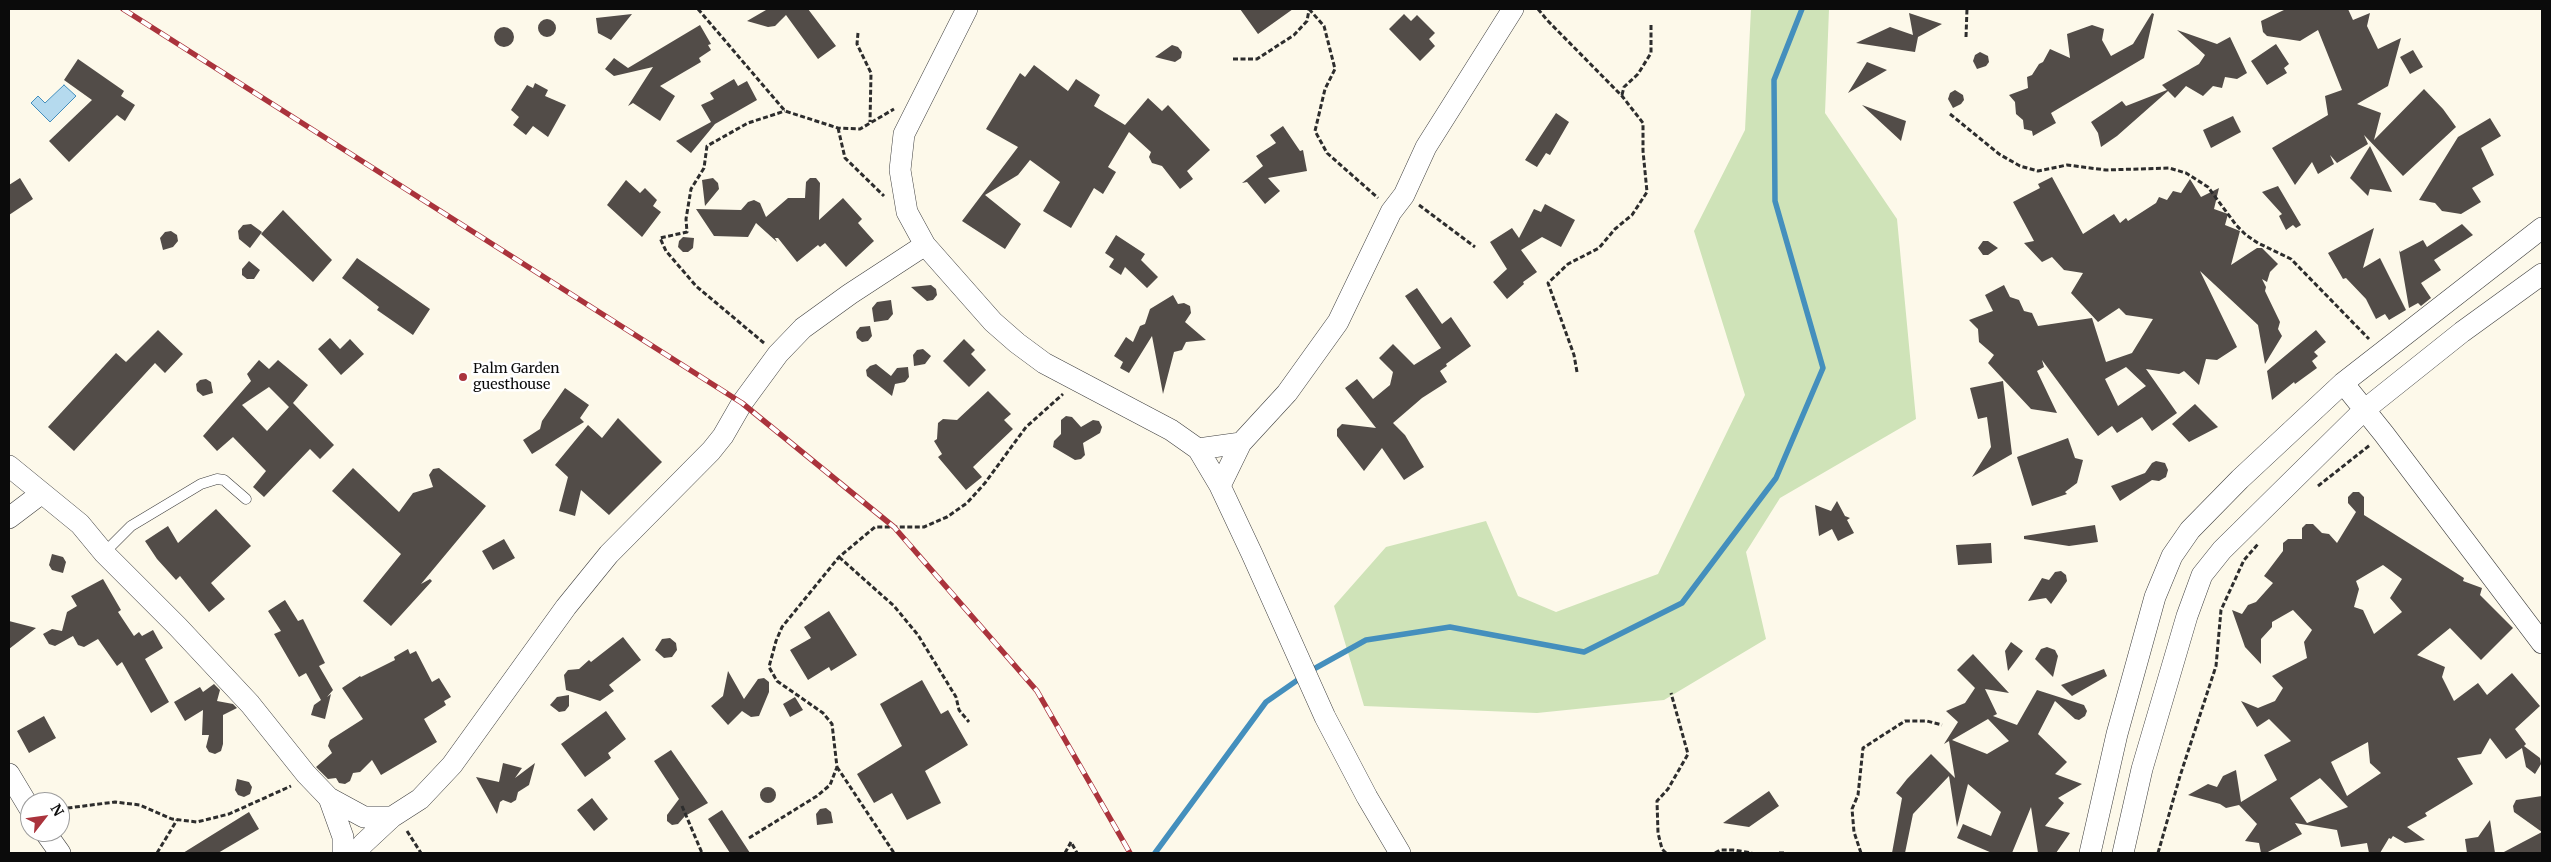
<!DOCTYPE html>
<style>
body{margin:0}
#map{position:relative;width:2551px;height:862px;overflow:hidden;background:#fdf9ea;font-family:Merriweather,serif}
canvas{display:block}
.frame{position:absolute;inset:0;border:10px solid #0b0b0b;pointer-events:none}
.north{position:absolute;left:20px;top:792px;width:50px;height:50px;box-sizing:border-box;background:#fff;border:1px solid #9d9d9d;border-radius:50%;rotate:60deg;font-size:14px;font-weight:700;line-height:20px;text-align:center;color:#0b0b0b}
.north::after{content:'';display:block;margin:auto;width:18px;height:22px;background:#aa333c;clip-path:polygon(50% 0,100% 100%,50% 72%,0 100%)}
</style>
<div id="map">
<canvas width="2551" height="862"></canvas>
<div class="frame"></div>
<div class="north">N</div>
</div>
<script>
const c = document.querySelector('canvas').getContext('2d');
c.lineJoin = 'round';
function fill(path, color) { c.fillStyle = color; c.fill(path, 'evenodd'); }
const toPath = rows => new Path2D(rows.map(r => 'M' + r).join(''));
function stroke(path, color, width, dash) { c.strokeStyle = color; c.lineWidth = width; c.lineCap = dash ? 'butt' : 'round'; c.setLineDash(dash || []); c.stroke(path); }
function label(font, color, halo, rows, align = 'center') {
  c.font = font + ' Merriweather,serif'; c.lineWidth = 5; c.setLineDash([]); c.textBaseline = 'middle'; c.strokeStyle = halo; c.fillStyle = color; for (const [text, x, y, turn = 0] of rows) {
    c.save(); c.translate(x, y); c.rotate((+turn || 0) * Math.PI / 180); c.textAlign = isNaN(turn) ? turn : align; if (halo) c.strokeText(text, 0, 0); c.fillText(text, 0, 0); c.restore();
  }
}
const green = toPath([
 [1751,9,1829,9,1825,113,1897,219,1916,419,1780,498,1746,552,1766,639,1664,700,1537,713,1364,706,1334,606,1386,547,1486,521,1518,596,1556,612,1658,574,1745,395,1694,231,1745,130]
]);
const water = toPath([
 [64,85,76,96,50,122,31,103,38,96,45,103,64,85]
]);
const stream = toPath([
 [1155,853,1266,702,1312,670,1366,640,1450,627,1584,652,1682,603,1776,478,1823,368,1775,201,1774,80,1802,9]
]);
const building = toPath([
 [792,9,808,9,836,46,818,59,786,15,775,26,768,27,747,21,766,10],
 [1240,9,1293,9,1258,34],
 [2286,9,2348,9,2353,20,2370,13,2367,26,2378,49,2401,38,2388,86,2357,104,2381,113,2374,140,2424,89,2443,109,2456,127,2403,176,2364,135,2368,144,2337,163,2330,155,2334,164,2318,174,2312,162,2295,185,2272,148,2328,115,2325,96,2342,90,2318,30,2300,41,2267,36,2263,32,2261,21],
 [1909,13,1942,24,1918,37,1915,52,1856,43,1890,27,1913,35],
 [2152,13,2154,14,2144,58,2051,113,2056,123,2033,136,2032,131,2024,129,2023,120,2016,114,2015,102,2009,95,2028,88,2027,77,2032,75,2039,64,2043,62,2050,49,2070,58,2067,34,2092,25,2104,29,2102,40,2111,56,2133,44],
 [632,14,611,40,598,33,596,18],
 [1404,14,1411,21,1417,15,1435,33,1429,39,1435,46,1420,61,1389,29],
 '538 28a9 9 0 1 1 18 0a9 9 0 1 1-18 0Z',
 [700,25,711,44,708,45,711,50,699,58,701,62,660,86,675,96,660,121,633,103,628,106,653,67,614,76,605,69,614,58,628,68],
 '494 37a10 10 0 1 1 20 0a10 10 0 1 1-20 0Z',
 [2177,30,2217,44,2230,37,2247,73,2237,79,2225,77,2222,88,2213,86,2203,96,2186,86,2175,98,2168,91,2117,136,2101,147,2098,133,2091,122,2122,101,2126,106,2167,90,2162,85,2199,64,2205,55],
 [2276,44,2289,64,2284,68,2287,73,2267,85,2251,61],
 [1172,45,1178,47,1182,52,1181,58,1175,62,1155,57],
 [2413,50,2423,67,2410,74,2400,57],
 [1980,52,1988,56,1989,62,1986,66,1977,69,1973,61,1975,55],
 [78,59,124,91,121,96,135,105,125,121,117,115,69,162,49,141,92,100,64,80],
 [1867,62,1887,70,1848,93],
 [1034,65,1068,91,1076,79,1100,95,1094,106,1125,125,1148,98,1162,111,1168,105,1210,150,1187,171,1193,179,1180,189,1162,166,1152,163,1149,157,1151,152,1129,132,1108,167,1116,172,1103,194,1094,188,1071,228,1043,211,1060,182,1030,160,1018,175,985,195,1021,224,1005,249,962,221,1018,147,986,129,1020,73,1025,77],
 [734,79,738,86,747,81,757,100,715,124,691,153,676,141,711,122,701,105,714,99,710,93],
 [535,83,548,90,545,96,566,105,548,137,533,126,526,135,513,125,519,117,511,110,527,85,533,88],
 [1955,90,1963,95,1964,100,1961,104,1953,108,1948,99,1950,93],
 [1862,105,1906,121,1901,141],
 [1556,113,1569,122,1550,155,1546,153,1537,167,1525,160],
 [2233,116,2241,132,2211,148,2203,130],
 [2490,118,2501,136,2481,148,2494,175,2472,188,2481,202,2461,214,2442,211,2435,203,2419,200,2458,137],
 [1283,126,1300,151,1303,150,1307,171,1268,178,1280,191,1265,204,1247,182,1242,183,1263,166,1256,156,1276,143,1270,135],
 [2370,146,2392,192,2370,189,2368,196,2350,178],
 [2052,177,2083,234,2114,214,2120,223,2126,218,2128,221,2156,203,2159,197,2167,200,2173,191,2181,193,2190,179,2201,197,2219,188,2214,209,2228,214,2225,225,2240,231,2231,265,2257,248,2262,248,2278,264,2270,272,2267,282,2262,279,2266,287,2265,291,2280,322,2278,329,2282,336,2265,364,2258,325,2200,271,2237,347,2217,360,2206,359,2199,385,2184,371,2179,374,2146,369,2177,413,2152,431,2142,417,2117,433,2112,426,2098,436,2042,360,2044,367,2037,371,2057,413,2031,409,1988,363,1994,355,1979,342,1978,329,1969,320,1993,311,1985,295,2004,285,2010,297,2019,300,2024,311,2032,313,2038,326,2092,318,2106,362,2132,353,2153,319,2126,315,2119,308,2098,322,2071,293,2083,273,2064,270,2052,257,2042,262,2024,243,2034,241,2013,202,2040,188,2038,184],
 [2126,367,2146,386,2118,406,2105,379],
 [20,178,33,199,9,215,9,185],
 [713,178,718,183,719,189,705,206,702,180],
 [810,178,816,178,820,183,819,220,843,198,862,219,858,223,874,241,846,267,825,243,820,247,818,245,797,262,778,238,775,238,777,242,756,223,748,237,714,236,696,209,741,210,748,202,754,200,760,203,766,217,788,198,805,198,806,182],
 [626,180,640,193,645,188,657,200,653,206,661,212,642,237,607,205],
 [2278,186,2301,225,2296,228,2293,225,2286,230,2279,216,2282,214,2262,192],
 [1545,204,1575,220,1561,247,1542,237,1521,250,1537,272,1523,282,1524,284,1507,299,1493,282,1507,269,1490,242,1512,228,1519,238,1534,209,1541,212],
 [283,210,332,260,313,282,261,234],
 [251,224,262,232,250,248,239,239,238,231,243,225],
 [2462,224,2473,235,2434,260,2441,270,2421,283,2431,298,2421,306,2418,303,2409,308,2399,250,2400,252,2423,240,2427,247],
 [2374,228,2363,268,2380,258,2406,310,2389,320,2385,314,2376,319,2366,299,2346,278,2343,279,2328,253],
 [171,231,177,235,178,241,173,247,163,250,160,238,165,232],
 [1116,235,1145,254,1141,260,1158,277,1147,288,1125,267,1121,275,1109,267,1114,259,1105,253],
 [683,237,694,238,693,248,688,252,683,252,678,247,679,241],
 [1983,241,1988,241,1998,248,1988,255,1983,255,1978,248],
 [357,258,430,309,413,335,377,310,379,307,342,278],
 [249,261,260,270,254,279,247,279,242,275,242,269],
 [931,285,936,289,937,295,933,300,927,301,911,287],
 [1417,288,1442,324,1451,317,1471,346,1446,364,1447,366,1440,371,1447,382,1422,398,1393,423,1405,435,1424,467,1404,480,1382,448,1364,471,1337,436,1337,429,1342,424,1376,428,1345,388,1357,379,1373,399,1390,385,1393,372,1379,358,1393,344,1414,365,1441,348,1405,296],
 [1173,295,1178,304,1184,303,1190,306,1191,313,1185,322,1206,340,1186,342,1182,350,1174,352,1163,394,1152,336,1129,373,1120,368,1123,362,1114,356,1126,337,1133,342,1140,326,1145,324,1150,309],
 [891,300,893,314,888,320,874,322,872,308,877,302],
 [870,326,872,336,868,341,862,342,857,338,856,332,860,327],
 [158,330,183,354,165,373,155,363,74,451,48,427,116,353,126,362],
 [2316,330,2326,342,2314,352,2318,356,2312,361,2317,368,2295,384,2294,382,2272,400,2267,371],
 [330,338,340,349,350,339,364,354,341,375,318,349],
 [964,339,975,350,971,354,986,370,969,387,943,361],
 [923,349,931,356,925,364,914,366,913,355,917,350],
 [259,360,269,369,278,360,308,385,293,403,334,445,320,459,310,449,264,497,253,487,266,471,233,437,217,451,203,436,251,381,247,374],
 [269,387,289,407,267,431,242,405],
 [876,364,891,376,897,368,908,367,909,377,905,382,895,384,892,396,867,376,866,370,870,366],
 [206,379,211,382,213,393,203,396,197,391,196,384,200,380],
 [2003,381,2012,454,1972,477,1991,447,1987,417,1978,419,1970,388],
 [565,388,589,405,580,418,584,422,532,454,523,440,540,429,542,421],
 [988,391,1011,414,1004,420,1013,429,973,467,982,477,966,490,938,457,942,454,934,441,937,439,938,423,943,419,957,420],
 [2195,404,2218,427,2189,442,2172,424],
 [1066,416,1072,417,1081,427,1093,420,1099,421,1102,427,1100,433,1083,443,1085,455,1081,459,1075,460,1053,447,1054,441,1061,434,1061,420],
 [618,418,662,462,609,515,581,490,575,516,559,511,568,477,555,465,588,425,602,438],
 [2068,438,2075,458,2083,460,2077,483,2065,492,2067,494,2032,506,2017,457],
 [2156,461,2165,463,2168,470,2166,477,2159,481,2152,480,2120,501,2111,486,2145,473,2152,463],
 [353,468,399,512,413,493,433,487,429,475,433,469,439,468,486,506,421,584,430,579,432,581,391,626,363,601,401,554,332,491],
 [2353,492,2359,492,2364,497,2364,515,2464,578,2463,581,2482,588,2480,595,2513,628,2481,660,2450,628,2417,655,2445,667,2442,677,2454,701,2478,683,2487,695,2512,673,2540,706,2515,729,2526,744,2524,746,2540,758,2541,764,2535,774,2526,767,2522,748,2506,759,2490,738,2481,754,2457,758,2473,784,2425,813,2427,816,2407,827,2425,840,2405,843,2393,836,2391,839,2389,838,2380,853,2369,853,2367,843,2341,847,2337,830,2295,823,2302,834,2266,853,2261,853,2259,843,2245,841,2257,824,2239,805,2226,808,2220,804,2188,795,2208,784,2217,787,2223,776,2236,770,2241,802,2277,780,2264,755,2291,741,2269,719,2257,727,2241,701,2258,708,2275,701,2283,688,2272,676,2307,658,2304,642,2312,630,2293,610,2272,622,2272,627,2261,639,2261,664,2245,647,2232,610,2242,614,2248,605,2256,602,2273,583,2264,576,2283,551,2283,543,2288,539,2302,539,2302,528,2306,524,2313,524,2322,533,2329,534,2337,543,2356,512,2348,503,2348,497],
 [2383,565,2402,579,2390,598,2402,612,2374,634,2363,610,2354,607,2359,589,2356,581],
 [2368,742,2370,763,2381,773,2347,796,2331,762],
 [2320,778,2348,807,2307,823,2290,798],
 [1837,501,1845,516,1850,518,1847,520,1854,533,1838,541,1832,529,1819,536,1815,505,1831,511],
 [216,509,251,546,211,583,225,599,209,612,180,576,176,580,157,559,145,541,168,526,178,543],
 [2095,525,2098,542,2069,546,2024,539,2024,536],
 [504,539,515,558,493,570,482,551],
 [1991,543,1992,563,1958,565,1956,545],
 [52,554,63,557,66,562,63,573,52,570,49,565],
 [2061,571,2066,575,2067,581,2051,604,2046,598,2028,601,2042,578,2049,580,2055,572],
 [103,579,121,610,118,612,134,636,139,632,142,636,153,630,163,648,145,659,169,702,151,713,122,662,117,666,98,639,84,647,78,645,73,636,55,646,49,644,43,634,52,629,62,631,67,612,77,606,71,596],
 [285,600,298,621,303,619,325,663,319,666,333,690,327,697,331,694,325,719,311,715,314,705,321,700,306,673,299,677,274,634,281,631,268,611],
 [829,611,857,655,831,671,829,667,808,680,790,650,811,638,804,627],
 [9,621,36,628,9,649],
 [623,637,641,660,609,685,614,691,600,701,566,690,564,675,568,670,579,669,589,660,591,662],
 [670,638,676,643,677,650,672,657,664,658,655,650,662,639],
 [2011,642,2023,651,2008,671,2005,651],
 [2047,647,2055,650,2058,656,2053,677,2035,659,2041,649],
 [408,649,410,654,416,651,432,682,439,678,451,697,444,701,446,705,424,719,437,742,381,775,372,760,360,772,353,773,350,781,345,784,339,783,336,778,328,779,316,767,332,753,328,746,330,740,363,719,342,688,360,676,361,677,395,660,394,657],
 [1973,654,2009,693,1985,689,1997,714,1993,716,2017,725,2037,690,2084,705,2087,711,2085,716,2079,720,2075,719,2055,701,2038,734,2067,762,2055,774,2082,784,2058,798,2064,803,2045,826,2070,833,2056,853,2038,853,2031,807,2012,853,1992,853,1957,838,1963,824,1991,836,2001,812,1968,784,1957,827,1949,776,1913,814,1905,853,1892,853,1902,798,1896,793,1907,779,1931,754,1955,778,1949,741,1944,744,1958,722,1946,711,1965,703,1975,688,1957,670],
 [1988,719,2009,741,1987,754,1952,740],
 [2104,669,2107,676,2072,696,2061,685],
 [728,671,744,699,758,679,764,678,769,682,769,692,759,716,751,717,742,711,728,725,711,706,723,696],
 [922,680,941,714,948,710,968,745,925,771,941,803,907,820,892,793,874,803,857,774,902,746,880,704],
 [214,684,220,690,217,701,233,704,237,708,223,715,223,744,221,751,215,754,209,752,206,747,209,735,202,735,203,710,185,721,174,702,200,687,203,692],
 [569,695,569,706,565,711,559,712,550,705,557,697],
 [795,697,803,710,790,717,783,704],
 [606,711,626,739,608,753,611,758,585,777,561,744],
 [44,716,56,738,29,753,17,731],
 [671,750,708,803,685,816,678,824,672,825,667,821,667,815,679,799,654,761],
 [503,763,522,768,515,778,535,763,529,785,518,792,516,800,511,803,503,800,500,802,497,814,476,777,499,782],
 [237,779,249,782,252,787,250,794,244,797,238,795,235,790],
 '760 795a8 8 0 1 1 16 0a8 8 0 1 1-16 0Z',
 [1769,791,1779,806,1749,827,1723,823],
 [2542,796,2542,853,2502,853,2542,832,2514,812,2513,806,2516,800],
 [592,798,608,819,594,831,577,810],
 [826,808,831,812,833,823,817,825,816,814,820,809],
 [722,810,750,853,730,853,708,819],
 [249,812,259,829,218,853,183,853],
 [2490,820,2495,853,2467,853,2465,839,2478,837]
]);
const path = toPath([
 [698,9,785,111,838,128,860,129,894,109],
 [1309,9,1324,26,1335,69,1325,89,1315,131,1327,153,1378,198],
 [1538,9,1547,20,1622,96,1643,123,1643,151,1647,192,1632,215,1615,229,1599,248,1568,264,1548,283,1574,355,1577,372],
 [858,33,857,44,871,73,870,122],
 [1966,37,1967,9],
 [1233,59,1257,59,1294,35,1307,21,1309,10],
 [1622,95,1624,87,1638,74,1651,53,1651,24],
 [1950,114,1999,154,2020,166,2038,171,2067,165,2106,170,2169,168,2186,173,2208,187,2236,225,2246,235,2258,243,2291,259,2369,339],
 [838,128,845,158,884,196],
 [1419,205,1475,247],
 [764,343,696,286,666,251,660,238,687,232,686,219,691,189,704,168,707,146,748,123,785,111],
 [2318,486,2370,445],
 [839,557,894,606,918,635,956,697,959,710,969,722],
 [837,767,894,853],
 [682,806,702,853],
 [60,809,115,802,140,805,172,819,197,822,229,814,291,786],
 [407,831,421,853],
 [749,838,817,796,830,785,837,767,832,724,823,713,777,681,769,667,776,641,782,627,839,557,875,527,924,527,947,517,967,503,985,483,1026,427,1063,394],
 [157,853,177,820],
 [1065,853,1071,842,1077,853],
 [1666,853,1662,849,1658,833,1657,801,1668,789,1688,754,1671,693],
 [1715,853,1720,850,1733,850,1752,853],
 [1779,853,1785,853],
 [1861,853,1854,832,1852,809,1858,795,1863,748,1905,721,1927,721,1942,725],
 [2158,853,2180,776,2216,666,2221,610,2244,560,2258,544]
]);
const service = toPath([
 [104,553,131,526,201,484,217,479,224,480,246,499]
]);
const minor = toPath([
 [967,9,904,134,900,170,907,212,925,245,993,322,1017,343,1044,363,1171,430,1198,449,1220,486,1252,554,1325,717,1367,797,1400,853],
 [2343,383,2384,434,2542,643],
 [1198,449,1241,443],
 [9,466,80,524,104,553,178,627,250,704,306,774,329,798,364,817,392,817,420,799,452,765,566,607,609,554,711,451,723,436,742,403,778,354,803,328,850,294,925,245],
 [1220,486,1241,443,1287,393,1338,322,1391,212,1404,195,1426,147,1513,9],
 [9,518,42,493],
 [9,774,30,809],
 [329,798,343,837,343,853],
 [45,832,60,853],
 [357,853,363,844,392,817],
 [2090,853,2117,734,2155,597,2172,556,2190,530,2240,479,2343,383,2542,228],
 [2123,853,2142,769,2187,616,2202,575,2222,550,2363,411,2462,332,2542,274]
]);
const rail = toPath([
 [123,9,742,403,894,527,1037,691,1130,853]
]);
const markers = [
 [463,377,5,"#aa333c"]
];
const poiNames = [
 ["Palm Garden",473,369],
 ["guesthouse",473,385]
];
fill(green, '#cfe3b8');
fill(water, '#b5daee');
stroke(water, '#448fbd', 1);
stroke(stream, '#448fbd', 5.5);
fill(building, '#524c48');
stroke(service, '#3e3e3e', 11);
stroke(minor, '#3e3e3e', 22);
stroke(path, '#2d2d2d', 3, [5, 2.5]);
stroke(service, '#fff', 10);
stroke(minor, '#fff', 21);
stroke(rail, '#aa333c', 5.5);
stroke(rail, '#fff', 4, [11]);
for (const [x, y, r, color] of markers) { const dot = new Path2D(); dot.arc(x, y, r, 0, 2 * Math.PI); c.fillStyle = color; c.fill(dot); stroke(dot, '#fff', 2); }
label('14px', '#0b0b0b', '#fff', poiNames, 'left');
</script>
